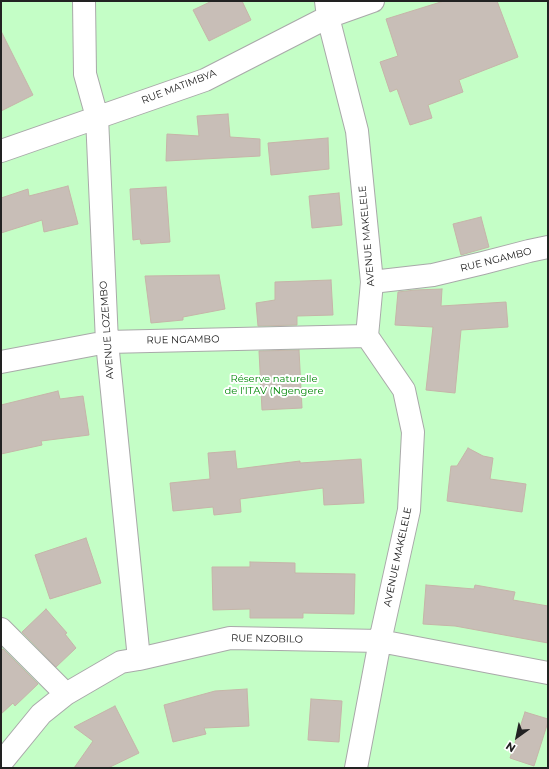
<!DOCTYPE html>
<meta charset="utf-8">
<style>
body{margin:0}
#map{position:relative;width:549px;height:769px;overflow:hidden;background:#f3efe8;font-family:Montserrat,sans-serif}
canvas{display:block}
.frame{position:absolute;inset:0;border:2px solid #222;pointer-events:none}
.north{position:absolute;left:497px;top:717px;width:40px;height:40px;-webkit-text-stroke:3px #fff;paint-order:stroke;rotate:213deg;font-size:11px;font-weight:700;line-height:16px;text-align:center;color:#222}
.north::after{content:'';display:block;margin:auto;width:14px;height:18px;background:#222;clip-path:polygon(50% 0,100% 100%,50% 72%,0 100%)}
</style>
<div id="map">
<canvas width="549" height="769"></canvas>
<div class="frame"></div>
<div class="north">N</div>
</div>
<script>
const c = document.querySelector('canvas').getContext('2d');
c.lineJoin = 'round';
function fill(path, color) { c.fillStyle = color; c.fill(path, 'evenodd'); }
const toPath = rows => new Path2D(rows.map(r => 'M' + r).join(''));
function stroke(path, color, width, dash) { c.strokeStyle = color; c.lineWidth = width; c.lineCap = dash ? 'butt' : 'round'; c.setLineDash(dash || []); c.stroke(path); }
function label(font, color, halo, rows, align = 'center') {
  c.font = font + ' Montserrat,sans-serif'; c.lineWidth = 4; c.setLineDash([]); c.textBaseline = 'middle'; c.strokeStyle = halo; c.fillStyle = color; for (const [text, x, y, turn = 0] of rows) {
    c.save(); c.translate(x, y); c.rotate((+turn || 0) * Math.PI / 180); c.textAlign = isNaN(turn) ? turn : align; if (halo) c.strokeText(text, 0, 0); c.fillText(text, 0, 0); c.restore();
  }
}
const park = toPath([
 [1,1,548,1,548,768,1,768]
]);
const building = toPath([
 [212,1,242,1,251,20,209,41,193,10,212,1],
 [444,1,497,1,518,57,459,80,463,92,428,105,432,118,410,125,397,89,390,92,380,62,398,56,386,19,444,1],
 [1,31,33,95,1,111,1,31],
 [228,114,230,137,260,139,260,156,166,161,167,134,199,136,197,116,228,114],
 [328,138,329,169,271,175,268,143,328,138],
 [68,186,78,224,44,232,42,220,1,233,1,198,28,189,29,196,68,186],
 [166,187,170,242,141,244,140,239,133,240,130,189,166,187],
 [339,193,342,225,312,228,309,196,339,193],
 [481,217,489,247,461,255,453,224,481,217],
 [219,275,225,309,183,317,183,320,151,323,145,276,219,275],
 [331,280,333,315,297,316,297,325,258,326,256,303,275,300,275,282,331,280],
 [442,289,441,306,506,302,508,327,461,330,455,393,426,390,433,327,395,325,398,292,415,290,442,289],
 [299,350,302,408,262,410,259,351,299,350],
 [58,391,60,399,83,396,89,435,41,441,42,445,1,454,1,405,58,391],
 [468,448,483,456,493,458,490,479,526,484,522,512,447,501,451,466,457,466,468,448],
 [235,451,237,469,300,461,300,463,361,459,364,503,324,505,323,488,240,499,241,512,214,515,213,507,173,511,170,483,210,479,208,453,235,451],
 [86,538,101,583,50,599,35,555,86,538],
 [250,562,295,563,295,573,355,574,354,614,303,613,303,618,250,618,250,609,213,610,212,567,250,567,250,562],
 [426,585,474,589,475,585,515,592,513,600,548,606,548,643,455,626,423,624,426,585],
 [46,609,67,633,65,634,76,648,56,667,22,632,46,609],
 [3,649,38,684,15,706,13,703,1,714,1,651,3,649],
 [247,689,249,726,204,728,206,734,173,742,164,705,215,691,247,689],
 [311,699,342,701,339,742,308,740,311,699],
 [115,706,139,753,108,768,74,768,93,741,74,727,115,706],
 [525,712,548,719,548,722,534,766,510,758,525,712]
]);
const street = toPath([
 [84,1,85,74,97,117,107,342,139,659],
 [326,1,328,17,357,131,372,282,367,336,404,390,413,432,409,510,380,641,356,768],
 [1,151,205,80,328,17,373,1],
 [372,282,433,275,483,263,529,251,548,247],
 [1,362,107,342,367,336],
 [1,629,66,694],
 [1,763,41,714,66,694,121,662,139,659,230,638,380,641,548,673]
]);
const streetNames = [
 ["RUE MATIMBYA",179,87,-21],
 ["AVENUE MAKELELE",367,236,-95],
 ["RUE NGAMBO",496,260,-14],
 ["AVENUE LOZEMBO",107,330,-94],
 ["RUE NGAMBO",183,340,-1],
 ["AVENUE MAKELELE",398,557,-78],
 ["RUE NZOBILO",267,639,1]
];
const parkNames = [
 ["Réserve naturelle",274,379],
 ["de l'ITAV (Ngengere",274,391]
];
fill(park, '#c4fec6');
fill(building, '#c8beb7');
stroke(building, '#c6b5a9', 1);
stroke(street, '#a9a9a9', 24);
stroke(street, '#fff', 22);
label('10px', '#222', '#fff', streetNames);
label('10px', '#038809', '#fff', parkNames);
</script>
